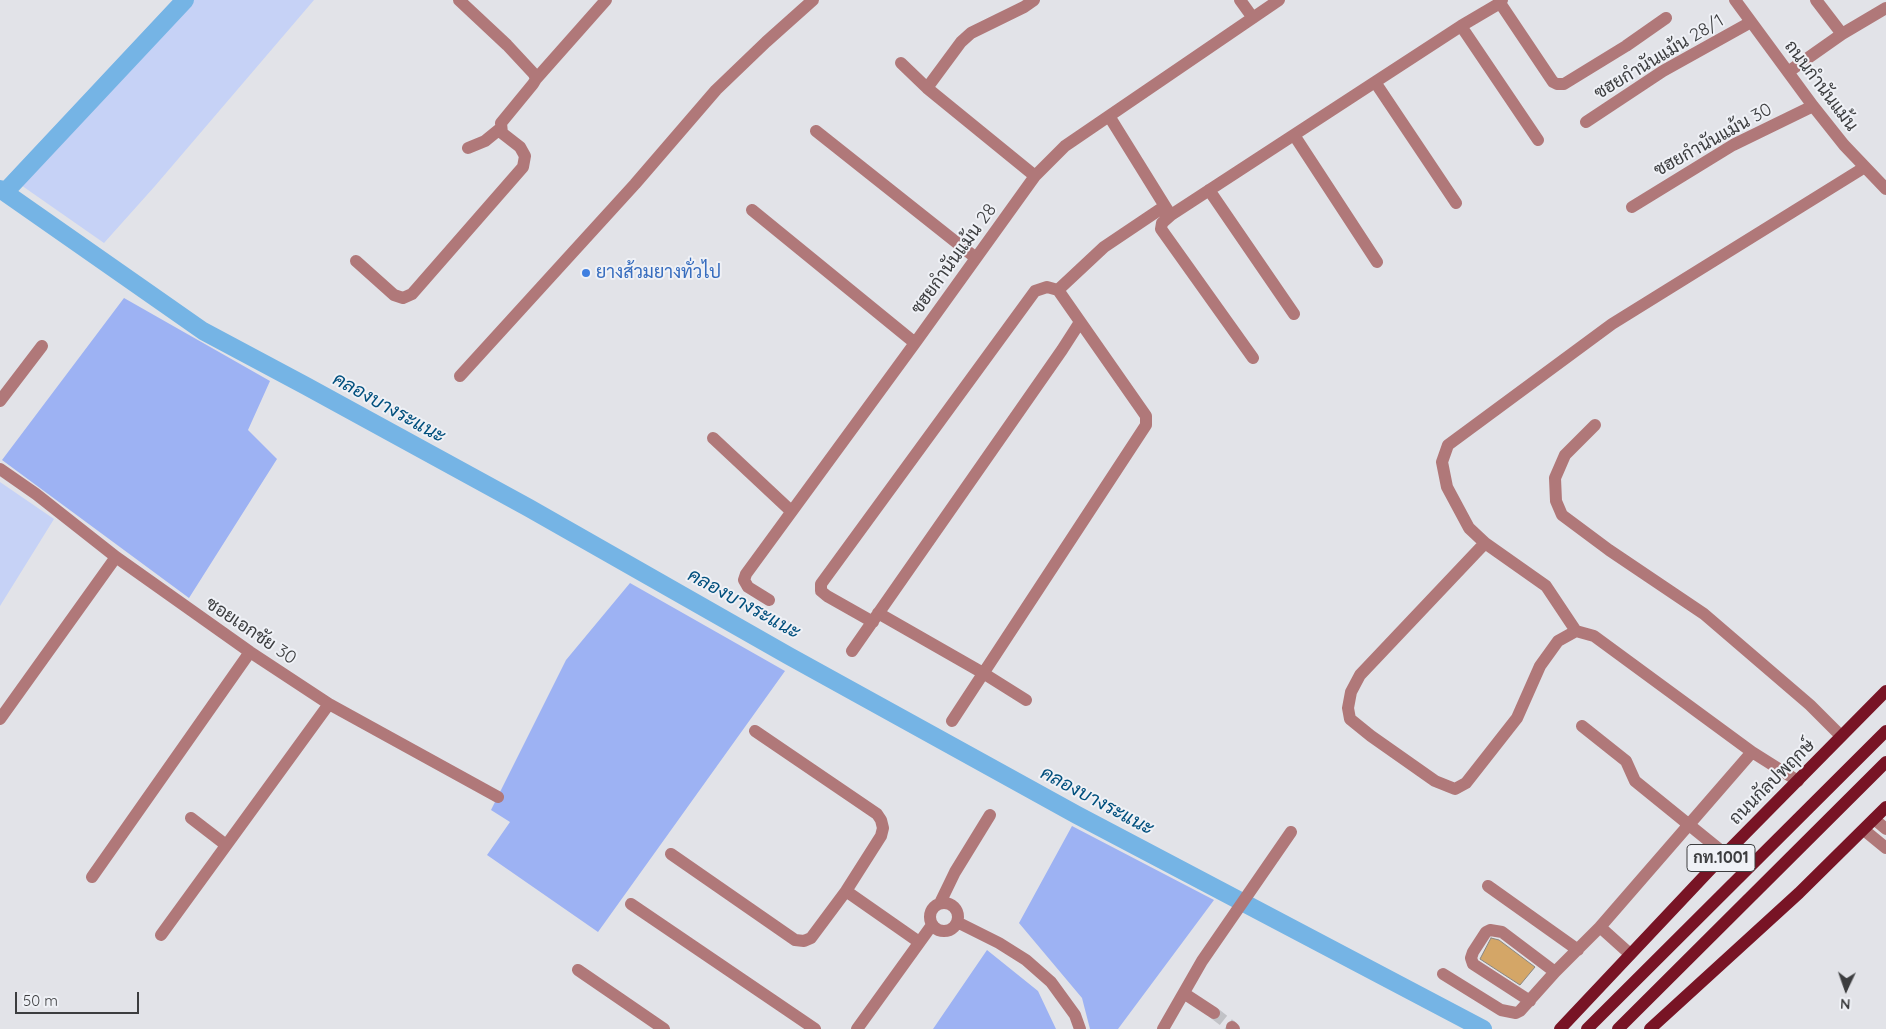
<!DOCTYPE html>
<meta charset="utf-8">
<style>
body{margin:0}
#map{position:relative;width:1886px;height:1029px;overflow:hidden;background:#e2e3e8;font-family:Quicksand,sans-serif}
canvas{display:block}
.north{position:absolute;left:1821px;top:964px;width:50px;height:50px;-webkit-text-stroke:4px #eff1f6;paint-order:stroke;rotate:183deg;font-size:14px;font-weight:700;line-height:20px;text-align:center;color:#3c3d3f}
.north::after{content:'';display:block;margin:auto;width:18px;height:22px;background:#3c3d3f;clip-path:polygon(50% 0,100% 100%,50% 72%,0 100%)}
.scale{position:absolute;left:15px;top:992px;width:124px;height:22px;box-sizing:border-box;border:2px solid #3c3d3f;border-top:0;padding-left:6px;font-size:15px;line-height:18px;white-space:nowrap;color:#3c3d3f;-webkit-text-stroke:4px #eff1f6;paint-order:stroke}
</style>
<div id="map">
<canvas width="1886" height="1029"></canvas>
<div class="north">N</div>
<div class="scale">50 m</div>
</div>
<script>
const c = document.querySelector('canvas').getContext('2d');
c.lineJoin = 'round';
function fill(path, color) { c.fillStyle = color; c.fill(path, 'evenodd'); }
const toPath = rows => new Path2D(rows.map(r => 'M' + r).join(''));
function stroke(path, color, width, dash) { c.strokeStyle = color; c.lineWidth = width; c.lineCap = dash ? 'butt' : 'round'; c.setLineDash(dash || []); c.stroke(path); }
function label(font, color, halo, rows, align = 'center') {
  c.font = font + ' Quicksand,Sarabun,sans-serif'; c.lineWidth = 4; c.setLineDash([]); c.textBaseline = 'middle'; c.strokeStyle = halo; c.fillStyle = color; for (const [text, x, y, turn = 0] of rows) {
    c.save(); c.translate(x, y); c.rotate((+turn || 0) * Math.PI / 180); c.textAlign = isNaN(turn) ? turn : align; if (halo) c.strokeText(text, 0, 0); c.fillText(text, 0, 0); c.restore();
  }
}
const green = toPath([
 [173,0,314,0,155,186,104,243,8,176],
 [0,482,54,519,0,606]
]);
const forest = toPath([
 [124,298,270,381,248,430,277,459,189,598,2,460],
 [630,583,785,671,598,932,487,855,510,822,491,810,566,660],
 [1072,826,1214,900,1118,1029,1090,1029,1082,998,1019,923],
 [987,950,1038,991,1056,1029,933,1029]
]);
const canal = toPath([
 [0,189,203,331,306,386,529,508,789,656,1077,815,1483,1029],
 [5,192,185,0]
]);
const building = toPath([
 [1491,938,1499,940,1535,967,1520,985,1480,959,1491,938]
]);
const minorTunnel = toPath([
 [1214,1013,1232,1027]
]);
const minor = toPath([
 [1240,0,1253,18],
 [1735,0,1813,106,1844,145,1886,189],
 [1816,0,1842,34],
 [1500,3,1553,82,1557,84,1564,84,1626,46,1666,18],
 [1461,26,1538,140],
 [901,63,927,88,1035,176],
 [1788,72,1842,34,1886,8],
 [536,79,606,0],
 [1375,82,1456,203],
 [927,88,961,42,971,33,1024,7,1034,0],
 [1109,116,1168,211],
 [1586,122,1663,71,1751,22],
 [816,131,976,258],
 [1294,135,1377,262],
 [468,148,485,141,501,128],
 [1209,190,1294,314],
 [1632,207,1733,145,1813,106],
 [752,210,915,343],
 [356,261,394,295,403,298,412,294,523,167,525,156,520,147,502,133,501,123,533,84,536,79,534,74,507,45,459,0],
 [1253,358,1161,229,1162,223,1171,215,1375,82,1461,26,1500,3,1502,0],
 [460,376,635,184,716,90,766,42,813,0],
 [0,401,42,346],
 [1595,425,1565,455,1555,478,1556,501,1562,515,1609,550,1704,614,1810,705,1841,736],
 [713,438,791,511],
 [0,469,36,494,116,557,250,652,329,704,498,797],
 [1485,543,1360,675,1351,692,1348,708,1350,719,1371,736,1435,781,1455,789,1466,783,1517,718,1540,666,1558,641,1576,631,1594,636,1752,752,1798,781],
 [769,600,748,587,744,580,746,574,915,343,1035,176,1065,146,1279,0],
 [878,613,983,673,1026,700],
 [873,622,827,596,821,591,821,584,1035,291,1047,287,1058,290],
 [1576,631,1546,586,1485,543,1469,528,1447,487,1442,462,1448,445,1612,324,1865,167],
 [852,651,1062,350,1080,322],
 [0,719,116,557],
 [952,721,1146,425,1146,416,1058,290,1104,247,1165,206],
 [1582,726,1626,761,1635,781,1725,854],
 [191,818,226,845],
 [1874,819,1886,829],
 [1864,830,1886,848],
 [671,854,795,940,804,941,811,938,846,891,881,836,883,828,881,820,877,814,755,731],
 [92,877,250,652],
 [1488,886,1578,950],
 [846,891,919,942],
 '930 917a14 14 0 1 1 28 0a14 14 0 1 1-28 0Z',
 [940,903,955,872,990,815],
 [631,904,815,1029],
 [957,922,999,943,1026,960,1051,982,1075,1015,1080,1029],
 [1600,927,1752,752],
 [161,935,329,704],
 [578,970,664,1029],
 [1443,974,1501,1010,1516,1013,1520,1011,1555,972,1600,927,1630,954],
 [1185,994,1214,1013],
 [1530,1001,1473,964,1471,958,1473,952,1486,932,1490,930,1502,932,1555,972],
 [1232,1027,1234,1029],
 [857,1029,932,925],
 [1163,1029,1202,961,1291,832]
]);
const major = toPath([
 [1560,1029,1725,854,1886,691],
 [1587,1029,1886,731],
 [1618,1029,1886,762],
 [1650,1029,1799,893,1886,807]
]);
const markers = [
 [586,273,5,"#3f7fe0"]
];
const shields = [
 [1721,858,68]
];
const shieldNames = [
 ["กท.1001",1721,858]
];
const streetNames = [
 ["ซฮยกำนันแม้น 28/1",1659,57,-31],
 ["ถนนกำนันแม้น",1821,86,53],
 ["ซฮยกำนันแม้น 30",1713,140,-29],
 ["ซฮยกำนันแม้น 28",954,259,-54],
 ["ซอยเอกชัย 30",251,631,34],
 ["ถนนกัลปพฤกษ์",1772,782,-45]
];
const shopNames = [
 ["ยางส้วมยางทั่วไป",596,273]
];
const waterNames = [
 ["คลองบางระแนะ",389,408,29],
 ["คลองบางระแนะ",744,604,29],
 ["คลองบางระแนะ",1097,801,28]
];
fill(green, '#c6d2f6');
fill(forest, '#9db2f3');
stroke(canal, '#75b4e5', 18);
fill(building, '#d4a667');
stroke(building, '#898682', 1);
stroke(minorTunnel, '#c1c2c6', 12, [12, 6]);
stroke(minor, '#b07879', 12);
stroke(major, '#781425', 12);
for (const [x, y, r, color] of markers) { const dot = new Path2D(); dot.arc(x, y, r, 0, 2 * Math.PI); c.fillStyle = color; c.fill(dot); stroke(dot, '#eff1f6', 2); }
for (const [x, y, w] of shields) { const box = new Path2D(); box.roundRect(x - w / 2, y - 13.5, w, 27, 4); c.fillStyle = '#eff1f6'; c.fill(box); stroke(box, '#3c3d3f', 1); }
label('bold 16px', '#3c3d3f', null, shieldNames);
label('18px', '#3c3d3f', '#eff1f6', streetNames);
label('18px', '#366cbe', '#eff1f6', shopNames, 'left');
label('italic 19px', '#004f7d', '#eff1f6', waterNames);
</script>
